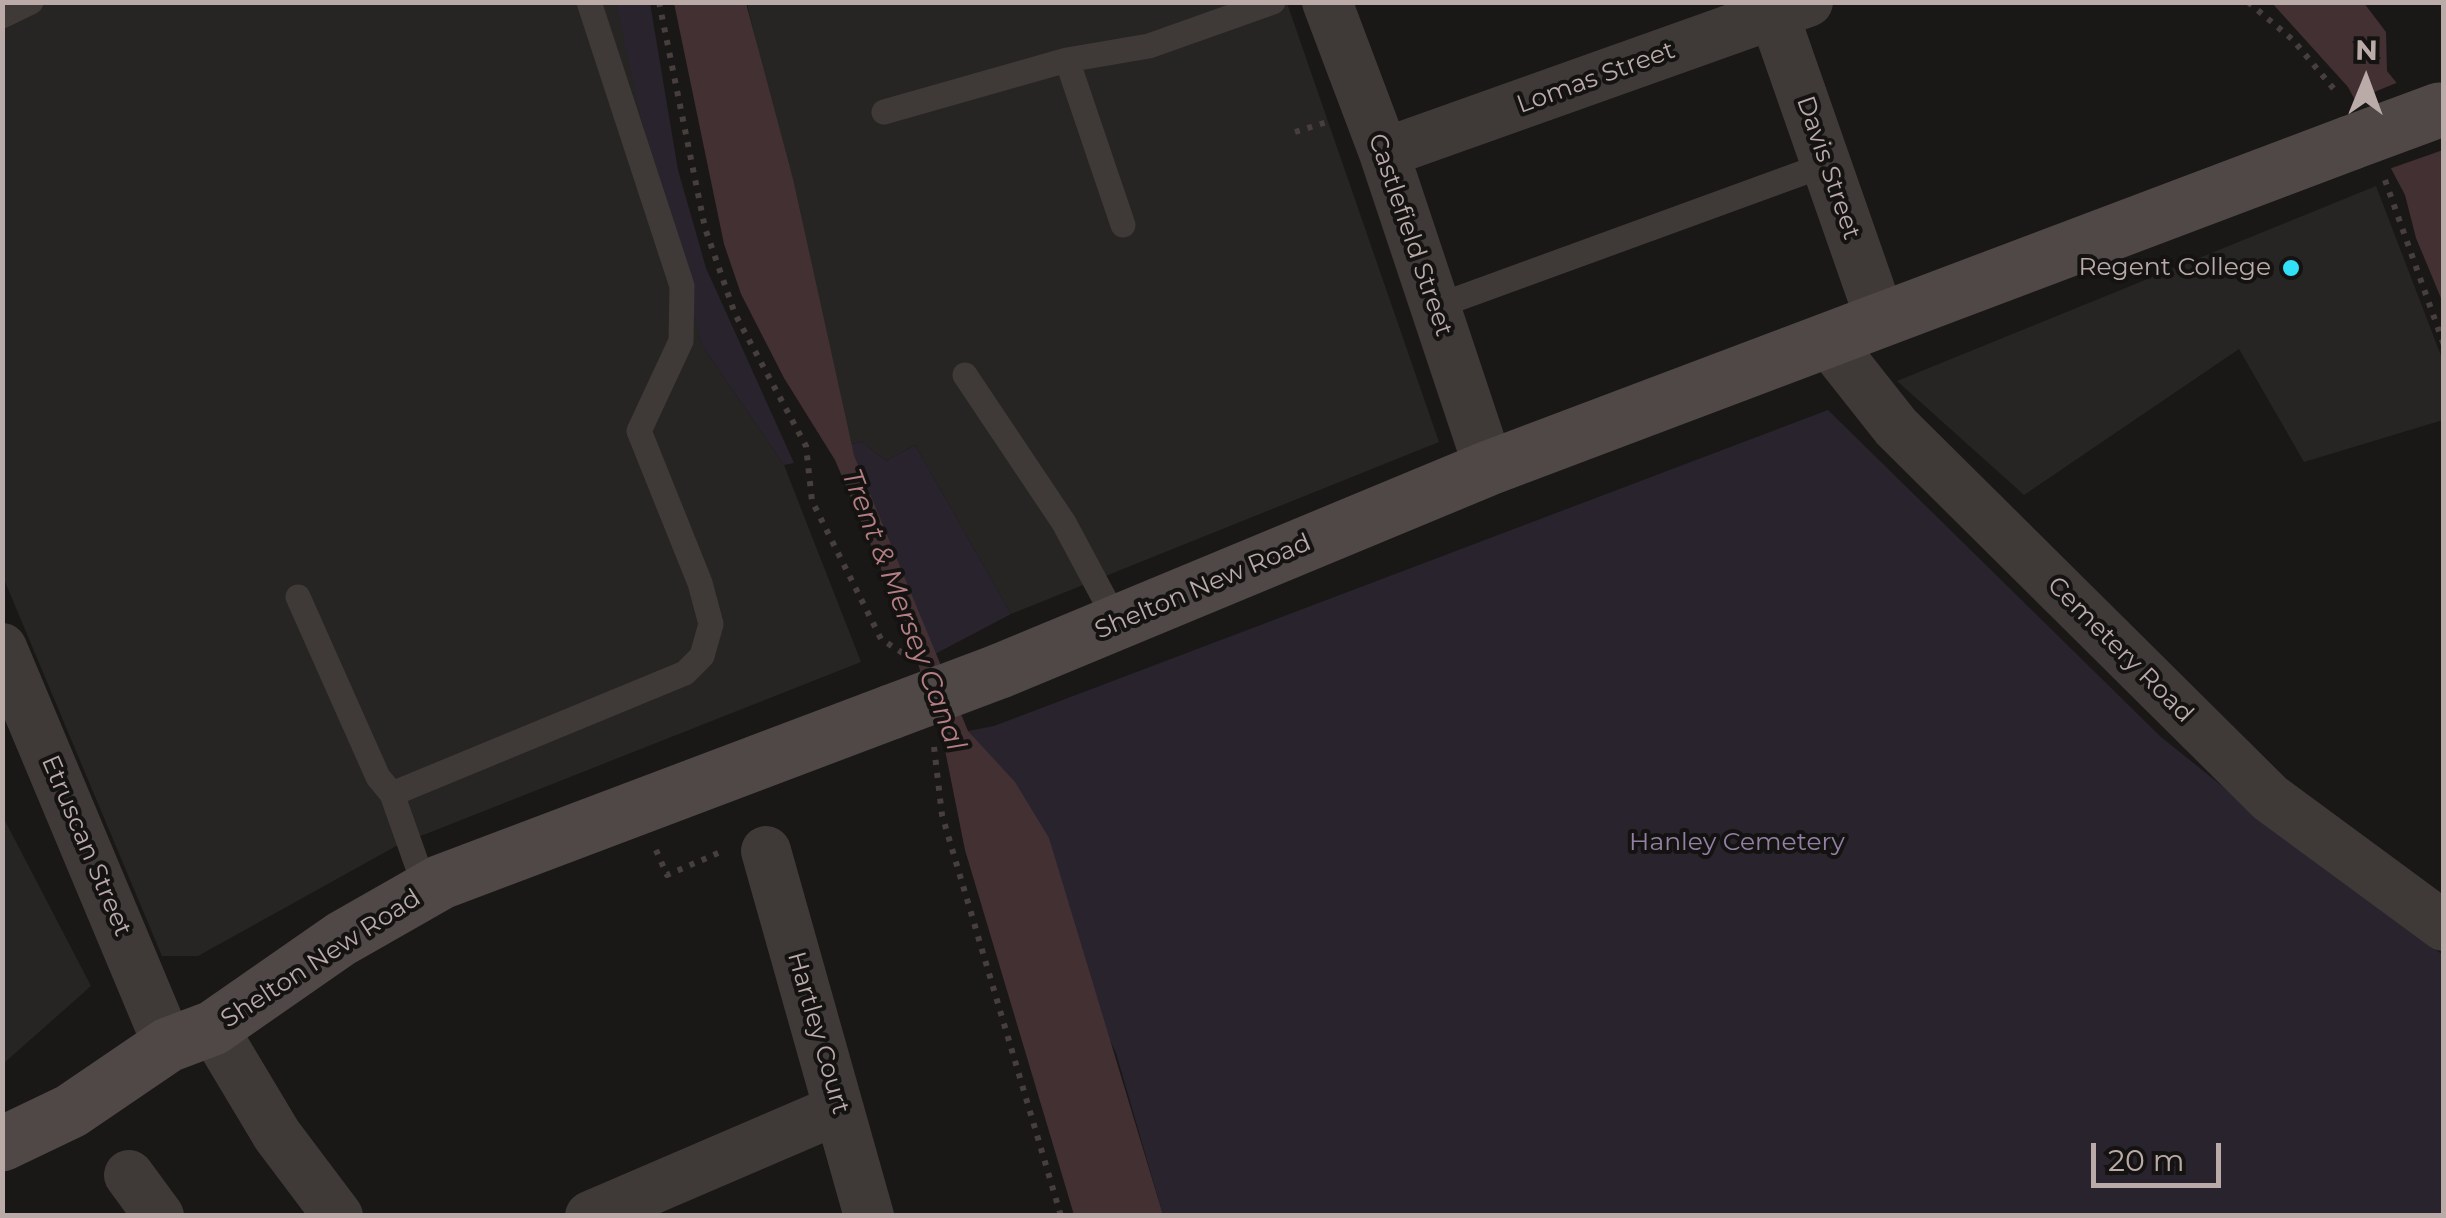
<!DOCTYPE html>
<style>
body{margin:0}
#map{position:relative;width:2446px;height:1218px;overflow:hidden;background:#191817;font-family:Montserrat,sans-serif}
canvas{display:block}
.frame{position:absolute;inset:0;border:5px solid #baaba9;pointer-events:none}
.north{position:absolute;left:2316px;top:30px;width:100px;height:100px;-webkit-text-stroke:8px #141312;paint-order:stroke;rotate:1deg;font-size:28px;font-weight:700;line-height:40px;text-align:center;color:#baaba9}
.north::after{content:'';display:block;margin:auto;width:35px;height:45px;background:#baaba9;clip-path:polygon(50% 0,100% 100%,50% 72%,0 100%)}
.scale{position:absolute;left:2091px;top:1143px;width:130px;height:45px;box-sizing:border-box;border:5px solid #baaba9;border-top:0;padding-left:12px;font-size:30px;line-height:35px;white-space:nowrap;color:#baaba9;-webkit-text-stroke:8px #141312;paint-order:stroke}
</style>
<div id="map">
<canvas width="2446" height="1218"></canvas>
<div class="frame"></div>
<div class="north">N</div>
<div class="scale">20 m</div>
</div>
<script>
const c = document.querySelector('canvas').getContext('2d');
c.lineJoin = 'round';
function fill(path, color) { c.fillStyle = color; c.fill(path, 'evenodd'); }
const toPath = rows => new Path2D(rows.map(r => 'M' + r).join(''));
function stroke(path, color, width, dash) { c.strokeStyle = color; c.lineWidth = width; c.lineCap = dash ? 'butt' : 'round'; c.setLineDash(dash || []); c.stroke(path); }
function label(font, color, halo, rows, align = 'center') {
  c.font = font + ' Montserrat,sans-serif'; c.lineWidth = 8; c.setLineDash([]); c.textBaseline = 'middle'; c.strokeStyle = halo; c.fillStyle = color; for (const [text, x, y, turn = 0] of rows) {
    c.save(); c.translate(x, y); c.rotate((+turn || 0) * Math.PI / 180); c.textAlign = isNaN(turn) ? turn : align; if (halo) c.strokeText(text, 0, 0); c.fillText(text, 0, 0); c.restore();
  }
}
const built = toPath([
 [2,3,616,3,702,345,784,465,861,662,398,845,198,956,162,956,3,577],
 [747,3,1287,3,1439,442,1011,614,915,445,886,461,862,442,851,444],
 [2376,186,2443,361,2443,420,2304,462,2239,349,2024,495,1897,381],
 [2,815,91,986,3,1064,2,1064]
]);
const green = toPath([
 [616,3,650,3,678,170,706,268,794,463,784,465,702,345,651,161],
 [1828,410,2161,737,2332,874,2443,955,2443,1215,1163,1215,1116,1053,968,731,994,726],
 [862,442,886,461,915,445,1011,614,935,654,854,455,851,444]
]);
const water = toPath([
 [674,3,746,3,793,179,854,455,968,731,1015,782,1049,838,1163,1215,1074,1215,965,850,945,750,909,635,835,460,784,378,741,294,724,244],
 [2272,3,2364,3,2386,32,2387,71,2443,140,2443,303,2416,238,2405,195,2348,87]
]);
const pier = toPath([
 [2401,81,2444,132,2443,150,2386,170,2350,102]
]);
const path = toPath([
 [659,2,705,228,735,314,806,446,812,501,881,639,904,654],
 [2248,2,2293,40,2338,94],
 [1295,132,1327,122],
 [2385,180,2444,345],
 [934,747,942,815,1061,1216],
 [656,850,667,875,723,851]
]);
const service = toPath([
 [2,16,31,2],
 [1067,60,1123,225],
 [884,112,1067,60,1149,46,1273,2],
 [1435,307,1827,164],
 [965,375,1064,523,1117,622],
 [298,597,378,777,392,794,426,890],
 [392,794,685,673,702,656,711,624,700,583,639,431,681,341,682,286,589,2]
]);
const minor = toPath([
 [1327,2,1384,153,1489,468],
 [1774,15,1881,321],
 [1384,153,1808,2],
 [1828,341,1896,427,2270,798,2444,926],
 [2,648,168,1045],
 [766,851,869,1216],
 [213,1028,277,1135,338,1216],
 [129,1175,159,1216],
 [590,1216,839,1109]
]);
const secondary = toPath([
 [1000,671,1489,468,2350,143],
 [2,1144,71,1111,168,1045,213,1028,341,939,441,882,891,712]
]);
const secondaryBridge = toPath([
 [2350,143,2439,110],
 [891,712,1000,671]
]);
const markers = [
 [2291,268,10,"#32e0f7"]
];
const streetNames = [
 ["Lomas Street",1596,78,-20],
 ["Davis Street",1828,168,71],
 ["Castlefield Street",1410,235,71],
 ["Shelton New Road",1203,587,-23],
 ["Cemetery Road",2120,650,45],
 ["Etruscan Street",86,846,67],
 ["Shelton New Road",321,959,-33],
 ["Hartley Court",818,1033,74]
];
const poiNames = [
 ["Regent College",2271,268]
];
const parkNames = [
 ["Hanley Cemetery",1737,843]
];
const waterNames = [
 ["Trent & Mersey Canal",903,610,69]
];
fill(built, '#262523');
fill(green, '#29232d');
fill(water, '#433032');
fill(pier, '#191817');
stroke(path, '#463f3e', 6, [5, 8]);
stroke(service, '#3f3a38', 25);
stroke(minor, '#3f3a38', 50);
stroke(secondary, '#4f4846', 55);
stroke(secondaryBridge, '#4f4846', 55);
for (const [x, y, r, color] of markers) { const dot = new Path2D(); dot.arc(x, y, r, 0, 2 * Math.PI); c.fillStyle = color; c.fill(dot); stroke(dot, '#141312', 4); }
label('25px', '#baaba9', '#141312', streetNames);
label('25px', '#baaba9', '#141312', poiNames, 'right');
label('25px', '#9380a5', '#141312', parkNames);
label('italic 28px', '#b57f84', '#141312', waterNames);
</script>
